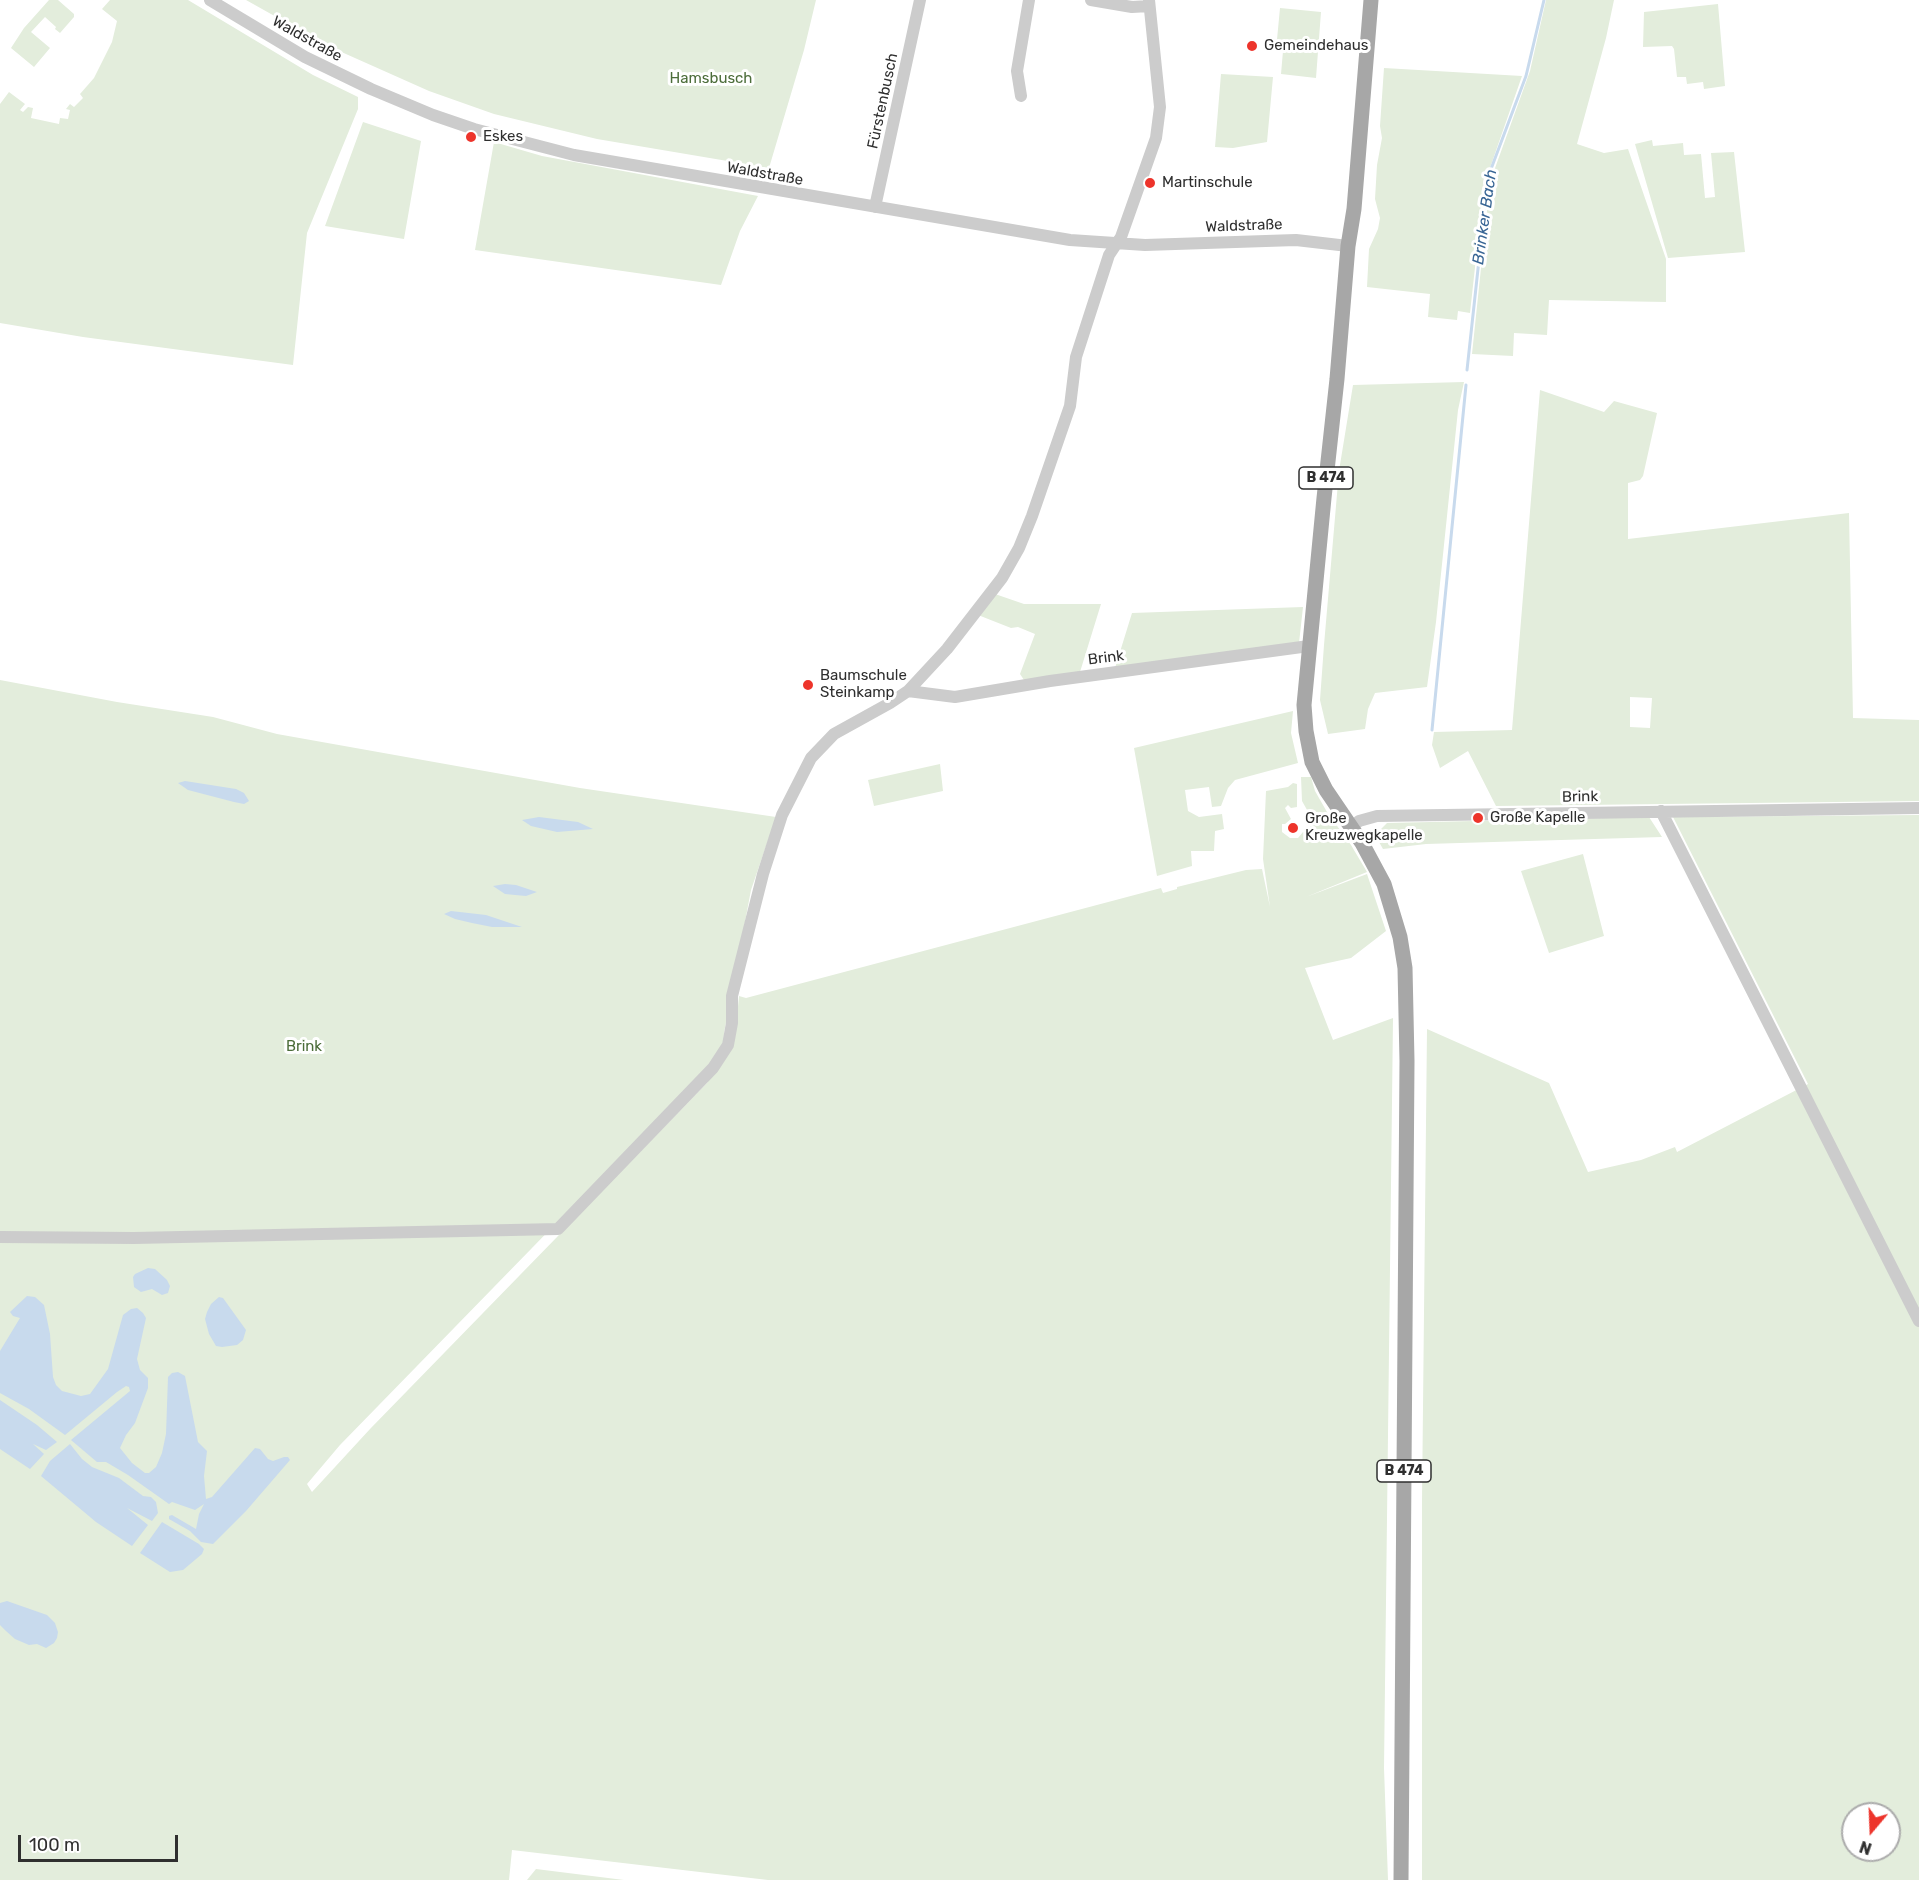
<!DOCTYPE html>
<meta charset="utf-8">
<style>
body{margin:0}
#map{position:relative;width:1919px;height:1880px;overflow:hidden;background:#fff;font-family:Rubik,sans-serif}
canvas{display:block}
.north{position:absolute;left:1841px;top:1802px;width:60px;height:60px;box-sizing:border-box;background:#fff;border:2px solid #acacac;border-radius:50%;rotate:199deg;font-size:16px;font-weight:700;line-height:24px;text-align:center;color:#2f2f2f}
.north::after{content:'';display:block;margin:auto;width:21px;height:27px;background:#ed342b;clip-path:polygon(50% 0,100% 100%,50% 72%,0 100%)}
.scale{position:absolute;left:18px;top:1835px;width:160px;height:27px;box-sizing:border-box;border:3px solid #2f2f2f;border-top:0;padding-left:8px;font-size:18px;line-height:21px;white-space:nowrap;color:#2f2f2f;-webkit-text-stroke:4px #fff;paint-order:stroke}
</style>
<div id="map">
<canvas width="1919" height="1880"></canvas>
<div class="north">N</div>
<div class="scale">100 m</div>
</div>
<script>
const c = document.querySelector('canvas').getContext('2d');
c.lineJoin = 'round';
function fill(path, color) { c.fillStyle = color; c.fill(path, 'evenodd'); }
const toPath = rows => new Path2D(rows.map(r => 'M' + r).join(''));
function stroke(path, color, width, dash) { c.strokeStyle = color; c.lineWidth = width; c.lineCap = dash ? 'butt' : 'round'; c.setLineDash(dash || []); c.stroke(path); }
function label(font, color, halo, rows, align = 'center') {
  c.font = font + ' Rubik,sans-serif'; c.lineWidth = 6; c.setLineDash([]); c.textBaseline = 'middle'; c.strokeStyle = halo; c.fillStyle = color; for (const [text, x, y, turn = 0] of rows) {
    c.save(); c.translate(x, y); c.rotate((+turn || 0) * Math.PI / 180); c.textAlign = isNaN(turn) ? turn : align; if (halo) c.strokeText(text, 0, 0); c.fillText(text, 0, 0); c.restore();
  }
}
const green = toPath([
 [49,0,58,0,74,14,74,17,60,33,55,29,56,27,45,17,31,32,50,48,34,67,11,48,24,28],
 [110,0,188,0,313,75,358,97,358,109,307,233,293,365,83,337,0,323,0,104,9,92,25,104,20,110,23,112,28,107,33,108,31,118,59,124,60,118,68,119,70,110,66,109,70,104,74,107,83,98,80,94,94,78,112,42,117,21,102,9],
 [246,0,816,0,804,50,769,168,597,139,494,114,429,91,328,46],
 [1546,0,1614,0,1606,38,1577,144,1604,153,1628,149,1666,259,1666,302,1549,300,1547,335,1514,333,1513,356,1472,354,1490,182,1530,71],
 [1718,4,1725,86,1704,89,1703,82,1687,84,1686,77,1677,77,1674,49,1672,46,1643,47,1644,12],
 [1280,8,1321,12,1316,78,1281,74,1283,51,1276,50],
 [1384,68,1522,76,1484,185,1470,313,1458,311,1457,320,1428,317,1430,294,1367,287,1369,249,1378,229,1380,218,1375,199,1377,165,1382,138,1380,126],
 [1221,74,1273,77,1267,142,1233,148,1215,147],
 [363,122,421,141,404,239,325,226],
 [1652,140,1653,146,1683,143,1684,155,1701,154,1705,198,1715,197,1711,153,1734,152,1745,252,1668,258,1635,144],
 [494,142,542,156,758,196,740,231,721,285,475,250],
 [1464,382,1458,410,1436,622,1427,687,1375,693,1368,709,1365,729,1328,734,1320,700,1324,645,1339,471,1353,385],
 [1540,390,1604,412,1614,401,1657,413,1643,476,1640,480,1628,483,1628,539,1849,513,1853,718,1919,720,1919,801,1496,806,1468,751,1440,768,1432,745,1434,732,1512,730],
 [1630,697,1652,698,1650,728,1630,727],
 [995,594,1024,604,1101,604,1080,672,1024,680,1020,674,1035,634,1018,627,1011,628,978,615],
 [1303,607,1299,643,1115,668,1132,613],
 [0,680,117,702,213,717,277,734,580,788,776,817,751,890,724,1033,723,1052,340,1445,307,1484,312,1492,370,1429,707,1083,735,1037,739,996,746,998,1161,888,1163,893,1177,889,1177,887,1246,870,1262,869,1270,907,1263,859,1266,791,1288,787,1293,783,1297,784,1297,807,1291,808,1288,805,1285,808,1291,819,1285,824,1282,824,1282,832,1290,838,1298,838,1303,832,1310,832,1311,817,1302,801,1301,777,1311,777,1315,791,1327,812,1351,845,1367,872,1306,897,1367,874,1386,931,1351,958,1305,968,1333,1040,1393,1018,1384,1768,1388,1880,768,1880,512,1850,509,1880,0,1880],
 [1293,711,1291,733,1298,763,1235,780,1228,788,1221,806,1212,807,1209,787,1185,790,1188,811,1199,817,1222,814,1224,829,1215,831,1214,851,1191,851,1192,866,1157,876,1134,748],
 [940,764,943,791,874,806,868,780],
 [1919,815,1919,1880,1422,1880,1422,1501,1427,1029,1549,1083,1588,1172,1641,1160,1675,1147,1677,1152,1808,1084,1673,817],
 [1853,1814,1889,1814,1889,1850,1853,1850],
 [1649,817,1662,837,1426,844,1383,849,1375,835,1387,823],
 [1583,854,1604,936,1549,953,1521,871],
 [536,1869,624,1880,527,1880]
]);
const water = toPath([
 [185,781,236,789,244,793,249,801,244,804,234,802,188,790,178,783],
 [539,817,578,822,593,829,557,832,531,826,522,820],
 [505,884,516,885,537,892,526,896,515,895,505,894,493,886],
 [451,911,486,915,522,927,492,927,472,923,455,919,444,914],
 [148,1268,155,1269,167,1280,170,1286,168,1293,162,1295,152,1289,141,1292,134,1287,133,1277,135,1274],
 [27,1296,35,1297,44,1305,50,1334,53,1377,56,1385,62,1391,81,1396,90,1394,108,1369,123,1315,131,1309,137,1308,143,1313,146,1318,137,1359,140,1370,148,1378,148,1388,135,1423,126,1435,120,1448,132,1463,145,1473,149,1473,156,1467,162,1453,166,1434,168,1377,172,1373,178,1372,185,1376,198,1442,207,1451,204,1476,206,1499,212,1497,255,1448,260,1449,268,1459,273,1461,284,1457,288,1457,290,1460,246,1511,213,1544,201,1542,190,1531,169,1519,169,1516,172,1515,196,1529,199,1514,204,1504,195,1510,172,1502,169,1504,128,1475,106,1462,97,1462,71,1440,130,1391,129,1387,126,1386,117,1392,65,1435,29,1409,0,1393,0,1351,20,1318,13,1316,10,1312],
 [219,1297,223,1298,246,1330,243,1340,237,1345,222,1347,216,1346,209,1334,205,1319,207,1312,211,1304],
 [0,1400,37,1425,57,1442,46,1450,33,1444,44,1454,30,1469,0,1449],
 [70,1444,82,1459,92,1467,119,1478,143,1496,151,1497,156,1502,158,1513,152,1521,127,1508,148,1525,132,1546,96,1522,41,1476,50,1461],
 [162,1522,199,1544,204,1549,202,1554,183,1570,170,1572,140,1553],
 [7,1601,47,1615,55,1623,58,1632,57,1638,54,1643,46,1648,37,1644,29,1645,15,1639,6,1631,0,1625,0,1603]
]);
const stream = toPath([
 [1467,370,1488,177,1526,76,1544,0],
 [1432,730,1466,385]
]);
const minor = toPath([
 [210,0,305,57,371,89,433,115,474,129,574,155,1070,240,1145,245,1296,240,1348,246],
 [1091,0,1132,7,1149,6],
 [1021,96,1017,71,1029,0],
 [875,207,920,0],
 [908,691,955,697,1050,681,1309,646],
 [1661,811,1919,1321],
 [1351,828,1359,821,1377,816,1919,808],
 [0,1237,134,1238,558,1229,713,1068,728,1045,732,1023,732,996,763,874,782,815,811,758,834,734,890,703,908,691,947,649,1002,578,1019,548,1032,516,1070,406,1076,357,1109,255,1121,237,1156,138,1160,107,1149,0]
]);
const major = toPath([
 [1371,0,1354,209,1348,246,1337,379,1324,498,1304,705,1306,731,1312,762,1326,790,1362,843,1384,884,1400,937,1405,968,1407,1061,1401,1880]
]);
const markers = [
 [1252,46,6,"#ed342b"],
 [471,137,6,"#ed342b"],
 [1150,183,6,"#ed342b"],
 [808,685,6,"#ed342b"],
 [1478,818,6,"#ed342b"],
 [1293,828,6,"#ed342b"]
];
const shields = [
 [1326,478,54],
 [1404,1471,54]
];
const shieldNames = [
 ["B 474",1326,478],
 ["B 474",1404,1471]
];
const streetNames = [
 ["Waldstraße",307,39,29],
 ["Fürstenbusch",883,101,-78],
 ["Waldstraße",765,174,10],
 ["Waldstraße",1244,226,-2],
 ["Brink",1106,658,-7],
 ["Brink",1580,797,-1]
];
const poiNames = [
 ["Gemeindehaus",1264,46],
 ["Eskes",483,137],
 ["Martinschule",1162,183],
 ["Baumschule",820,676],
 ["Steinkamp",820,693],
 ["Große Kapelle",1490,818],
 ["Große",1305,819],
 ["Kreuzwegkapelle",1305,836]
];
const parkNames = [
 ["Hamsbusch",711,79],
 ["Brink",304,1047]
];
const waterNames = [
 ["Brinker Bach",1485,217,-82]
];
fill(green, '#e3eddc');
fill(water, '#c8daed');
stroke(stream, '#c8daed', 3);
stroke(minor, '#ccc', 12);
stroke(major, '#a7a7a7', 15);
for (const [x, y, r, color] of markers) { const dot = new Path2D(); dot.arc(x, y, r, 0, 2 * Math.PI); c.fillStyle = color; c.fill(dot); stroke(dot, '#fff', 2); }
for (const [x, y, w] of shields) { const box = new Path2D(); box.roundRect(x - w / 2, y - 11, w, 22, 4.5); c.fillStyle = '#fff'; c.fill(box); stroke(box, '#2f2f2f', 1.5); }
label('bold 14px', '#2f2f2f', null, shieldNames);
label('15px', '#2f2f2f', '#fff', streetNames);
label('15px', '#2f2f2f', '#fff', poiNames, 'left');
label('15px', '#4c6d3a', '#fff', parkNames);
label('italic 16px', '#396695', '#fff', waterNames);
</script>
